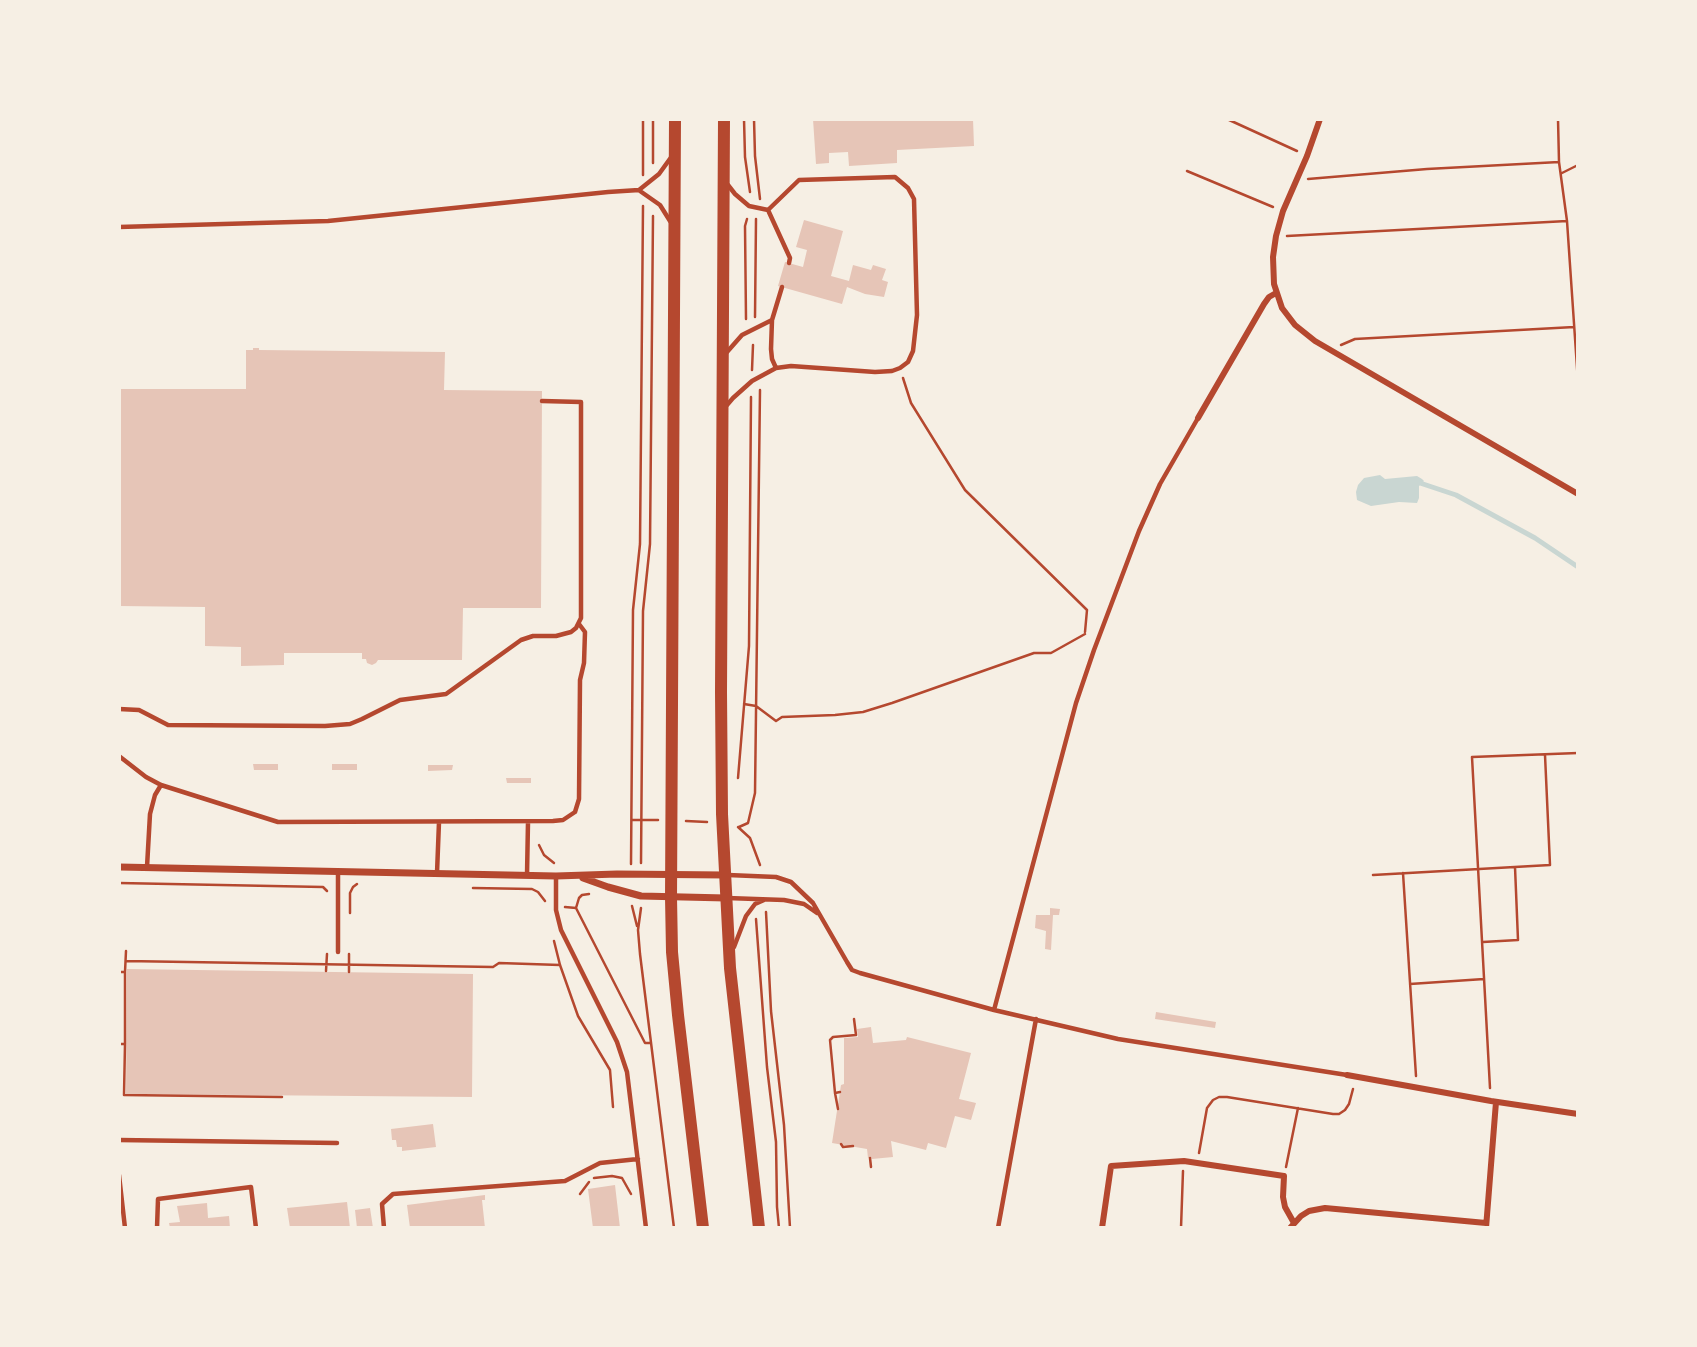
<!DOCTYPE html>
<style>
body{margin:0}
#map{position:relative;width:1697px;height:1347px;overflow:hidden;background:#f6efe4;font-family:"Fira Sans Condensed",sans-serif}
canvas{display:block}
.frame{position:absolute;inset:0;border:121px solid #f6efe4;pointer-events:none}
</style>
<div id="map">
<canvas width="1697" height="1347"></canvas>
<div class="frame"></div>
</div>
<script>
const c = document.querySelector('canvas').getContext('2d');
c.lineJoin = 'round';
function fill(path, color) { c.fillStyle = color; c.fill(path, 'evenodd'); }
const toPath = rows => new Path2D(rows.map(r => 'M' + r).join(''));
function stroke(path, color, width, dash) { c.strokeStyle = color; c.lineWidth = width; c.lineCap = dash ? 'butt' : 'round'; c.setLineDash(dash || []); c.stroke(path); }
const water = toPath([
 [1380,475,1385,479,1417,476,1422,479,1424,481,1419,486,1419,498,1417,503,1399,502,1371,506,1357,500,1356,492,1358,485,1364,478]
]);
const stream = toPath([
 [1420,483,1456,495,1535,538,1578,567]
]);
const building = toPath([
 [813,119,973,119,974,146,897,150,897,163,849,166,848,152,829,153,829,163,816,164],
 [804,220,843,231,831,276,849,281,853,265,871,270,873,265,886,269,882,280,888,282,884,297,865,294,847,287,842,304,778,286,785,262,803,267,807,250,796,247],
 [253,348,259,348,259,350,445,352,444,390,542,391,541,608,463,608,462,660,378,660,376,663,372,665,367,663,366,659,362,659,362,653,284,653,284,665,241,666,241,647,205,646,205,607,119,606,119,389,246,389,246,350,253,350],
 [253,764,278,764,278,770,254,770],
 [332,764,357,764,357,770,332,770],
 [428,765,453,765,452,770,428,771],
 [506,778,531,778,531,783,507,783],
 [1050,908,1060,909,1059,915,1053,915,1051,950,1045,949,1046,931,1035,928,1036,915,1050,915],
 [127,969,473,974,472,1097,126,1094],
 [1156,1012,1216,1022,1215,1028,1155,1019],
 [871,1027,873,1043,906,1040,907,1037,971,1053,959,1099,976,1103,971,1120,955,1116,946,1148,928,1143,926,1150,891,1141,893,1157,872,1159,871,1158,868,1158,867,1149,832,1143,841,1085,844,1084,844,1038,858,1037,857,1029],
 [433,1124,436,1147,402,1151,402,1147,397,1147,396,1140,392,1140,391,1129],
 [615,1185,620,1228,593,1228,588,1189],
 [485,1195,485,1200,482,1200,485,1228,410,1228,407,1205],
 [347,1202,350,1228,290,1228,287,1208],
 [207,1203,208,1218,229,1216,230,1228,170,1228,169,1223,180,1222,177,1206],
 [370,1208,373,1228,357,1228,355,1210]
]);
const path = toPath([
 [643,119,643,175],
 [653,119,653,163],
 [744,119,745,157,750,192],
 [754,119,755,156,760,199],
 [1227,119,1297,151],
 [1558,119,1559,162,1567,221,1578,382],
 [1187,171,1273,207],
 [1562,173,1578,165],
 [1308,179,1427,169,1559,162],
 [1287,236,1567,221],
 [755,317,756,219],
 [746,319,745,226,747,219],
 [1341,345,1355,339,1574,327],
 [752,370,753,345],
 [903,378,911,403,965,490,1087,610,1085,632],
 [744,704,756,706,776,721,782,717,835,715,863,712,892,703,1034,653,1051,653,1085,634],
 [738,778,749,646,751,397],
 [633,820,658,820],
 [686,821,707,822],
 [738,827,750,838,760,865],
 [739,827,748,823,755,793,760,390],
 [539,845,544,855,554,863],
 [641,863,643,611,650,544,653,216],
 [631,864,633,610,640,544,643,206],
 [1403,873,1416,1076],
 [1373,875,1550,865,1545,755],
 [119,883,323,887,327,891],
 [473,888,532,889,538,892,545,901],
 [632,906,637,926],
 [565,907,576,908,645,1043,651,1043],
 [576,908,579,898,582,895,589,894],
 [641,908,638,930,640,954,674,1228],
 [766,912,771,1011,784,1125,790,1228],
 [350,913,350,893,353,887,357,884],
 [756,919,767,1067,776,1142,777,1207,779,1228],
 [554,941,560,965,578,1016,610,1070,613,1107],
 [1483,942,1518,940,1515,867],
 [126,961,493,967,499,963,560,965],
 [326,971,327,954],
 [119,972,125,972,126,951],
 [349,972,349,954],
 [1410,984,1484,979],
 [119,1044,125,1044,125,972],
 [125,1044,124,1095,282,1097],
 [1490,1088,1472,757,1578,753],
 [840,1092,835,1093,830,1040,833,1037,856,1035,854,1019],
 [835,1093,838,1109],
 [841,1144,843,1147,853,1146],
 [1199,1153,1207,1108,1213,1100,1219,1097,1227,1097,1333,1114,1339,1114,1345,1110,1349,1104,1353,1089],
 [870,1158,871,1167],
 [1286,1167,1298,1108],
 [594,1178,612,1176,622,1178,631,1194],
 [580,1194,589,1182],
 [1181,1228,1183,1171]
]);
const service = toPath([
 [640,191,660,205,670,221],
 [768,210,790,258,789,263],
 [119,227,328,221,608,192,639,190,659,174,672,156],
 [727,352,742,335,772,320],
 [776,368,772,359,771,349,772,320,782,287],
 [727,405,733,398,752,381,776,368,791,366,875,372,892,371,900,368,908,362,913,351,917,315,914,199,908,188,895,177,799,180,768,210,749,206,735,194,728,185],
 [119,709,139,710,168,725,325,726,350,724,362,719,400,700,446,694,521,640,533,636,556,636,571,632,576,628,581,618,581,402,542,401],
 [119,756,146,777,161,785,278,822,553,821,563,820,575,812,579,799,580,680,584,663,585,632,579,624],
 [147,867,150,814,155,795,161,785],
 [437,873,439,822],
 [527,875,528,822],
 [728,875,776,877,791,882,813,903,847,962,852,970,860,973,994,1010,1118,1039,1347,1075],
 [556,876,556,910,561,930,617,1042,627,1072,646,1228],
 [727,898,784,900,804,904,817,913],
 [734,947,746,916,755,904,764,900],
 [338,952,338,873],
 [994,1010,1076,703,1094,650,1139,531,1160,484,1198,418],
 [119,1140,337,1143],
 [119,1175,125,1228],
 [157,1228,158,1199,251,1187,256,1228],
 [384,1228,382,1204,393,1194,565,1181,600,1163,638,1159],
 [998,1228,1036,1019]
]);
const pedestrian = toPath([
 [1320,119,1307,156,1283,211,1276,236,1273,257,1274,284,1282,308,1295,325,1315,341,1578,494],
 [1198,418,1264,304,1269,297,1276,293],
 [1347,1075,1491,1101,1578,1114],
 [1102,1228,1111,1166,1184,1161,1284,1176,1283,1197,1285,1207,1294,1223],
 [1290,1228,1301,1216,1309,1211,1325,1208,1486,1223],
 [1486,1228,1496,1102]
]);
const minor = toPath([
 [119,867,556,876,617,874,725,875],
 [583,878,608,887,641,896,726,898]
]);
const primary = toPath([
 [675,119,671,897,672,952,678,1015,703,1228],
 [724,119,721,692,722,814,730,968,759,1228]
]);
fill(water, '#c9d6d2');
stroke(stream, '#c9d6d2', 5);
fill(building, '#e6c5b7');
stroke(path, '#b5482f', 2.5);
stroke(service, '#b5482f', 4.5);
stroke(pedestrian, '#b5482f', 6);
stroke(minor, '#b5482f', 7);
stroke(primary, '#b5482f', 12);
</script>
